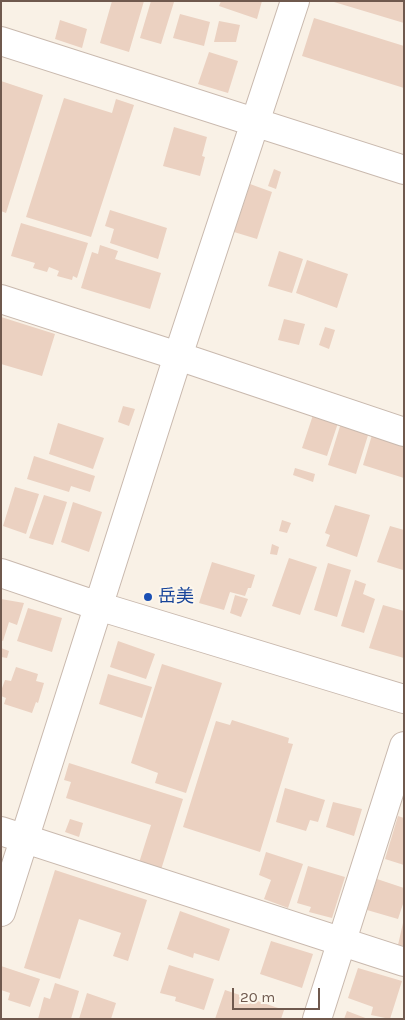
<!DOCTYPE html>
<meta charset="utf-8">
<style>
body{margin:0}
#map{position:relative;width:405px;height:1020px;overflow:hidden;background:#f9f1e6;font-family:Karla,sans-serif}
canvas{display:block}
.frame{position:absolute;inset:0;border:2px solid #6f594e;pointer-events:none}
.scale{position:absolute;left:232px;top:988px;width:88px;height:22px;box-sizing:border-box;border:2px solid #6f594e;border-top:0;padding-left:6px;font-size:15px;line-height:18px;white-space:nowrap;color:#6f594e;-webkit-text-stroke:4px #fcf6ec;paint-order:stroke}
</style>
<div id="map">
<canvas width="405" height="1020"></canvas>
<div class="frame"></div>
<div class="scale">20 m</div>
</div>
<script>
const c = document.querySelector('canvas').getContext('2d');
c.lineJoin = 'round';
function fill(path, color) { c.fillStyle = color; c.fill(path, 'evenodd'); }
const toPath = rows => new Path2D(rows.map(r => 'M' + r).join(''));
function stroke(path, color, width, dash) { c.strokeStyle = color; c.lineWidth = width; c.lineCap = dash ? 'butt' : 'round'; c.setLineDash(dash || []); c.stroke(path); }
function label(font, color, halo, rows, align = 'center') {
  c.font = font + ' Karla,"Noto Sans JP",sans-serif'; c.lineWidth = 4; c.setLineDash([]); c.textBaseline = 'middle'; c.strokeStyle = halo; c.fillStyle = color; for (const [text, x, y, turn = 0] of rows) {
    c.save(); c.translate(x, y); c.rotate((+turn || 0) * Math.PI / 180); c.textAlign = isNaN(turn) ? turn : align; if (halo) c.strokeText(text, 0, 0); c.fillText(text, 0, 0); c.restore();
  }
}
const building = toPath([
 [112,1,144,1,129,52,100,43],
 [151,1,174,2,161,44,140,38],
 [221,1,262,1,257,19,219,6],
 [334,1,404,1,404,23,334,2],
 [180,14,210,22,204,46,173,38],
 [314,18,404,46,404,88,302,56],
 [60,20,87,29,82,48,55,39],
 [219,21,240,25,236,42,214,42],
 [209,52,238,61,228,93,198,84],
 [1,81,43,95,6,213,1,211],
 [64,98,112,113,116,99,134,105,91,237,26,217],
 [174,127,207,137,202,156,205,157,200,176,163,166],
 [274,169,281,172,276,189,268,186],
 [250,184,272,192,257,239,234,232],
 [110,210,167,228,158,259,110,243,114,229,105,226],
 [21,223,88,243,77,278,73,276,72,280,57,276,59,271,49,267,47,272,33,268,35,263,11,256],
 [100,245,118,251,115,259,161,273,150,309,81,288,92,252,98,254],
 [279,251,303,259,292,293,268,286],
 [307,260,348,274,337,308,296,293],
 [1,317,55,334,42,376,1,364],
 [284,319,305,324,299,345,278,340],
 [325,327,335,330,329,349,319,345],
 [123,406,135,409,129,426,118,422],
 [313,415,338,423,327,456,302,448],
 [58,423,104,438,93,469,49,454],
 [341,423,369,432,356,474,328,465],
 [372,435,404,445,404,478,363,465],
 [34,456,95,476,90,492,71,486,69,492,27,479],
 [295,468,315,474,313,482,293,475],
 [15,487,39,494,26,534,3,526],
 [44,495,67,502,53,545,29,538],
 [73,502,102,512,89,552,61,542],
 [335,505,370,515,357,557,326,546,330,535,325,533],
 [282,520,291,523,287,533,279,531],
 [390,526,404,530,403,570,377,562],
 [272,544,279,547,277,555,270,554],
 [289,558,317,567,300,615,272,606],
 [212,562,255,575,251,588,248,588,245,596,230,592,224,610,199,603],
 [328,563,351,570,337,617,314,610],
 [355,580,366,584,363,594,375,599,364,633,341,626],
 [235,595,248,599,241,617,230,613],
 [1,599,24,603,17,625,9,622,3,641,1,640],
 [383,605,404,611,404,658,369,648],
 [28,608,62,618,52,652,17,641],
 [118,641,155,654,146,679,110,667],
 [1,648,9,651,7,658,1,657],
 [162,664,222,683,186,793,155,783,158,773,131,763],
 [16,667,38,674,36,681,44,683,38,703,36,702,32,713,4,704,6,698,1,696,1,691,5,680,11,681],
 [108,674,152,687,142,718,99,704],
 [232,720,289,738,288,743,293,744,260,852,183,827,216,721,230,725],
 [69,763,183,799,160,873,138,866,151,825,66,798,71,782,64,780],
 [285,788,325,800,318,822,310,820,306,831,276,822],
 [333,802,362,809,354,836,326,827],
 [398,816,404,818,404,865,385,859],
 [70,819,83,823,79,837,65,832],
 [266,852,303,864,288,908,264,899,271,880,259,875],
 [308,866,345,877,332,918,309,912,311,907,297,903],
 [55,870,147,900,128,961,113,956,121,933,79,919,60,979,24,968],
 [377,879,404,888,404,901,398,919,367,910],
 [180,911,230,929,219,961,194,953,193,958,167,949],
 [403,923,404,923,404,946,398,945],
 [271,941,313,954,302,988,260,974],
 [169,965,214,979,204,1010,175,1001,176,997,160,993],
 [1,966,40,979,30,1007,8,1000,10,993,1,990],
 [358,968,402,981,390,1019,371,1015,373,1007,348,998],
 [55,983,79,991,71,1019,38,1019,44,997,50,999],
 [225,990,284,1010,281,1019,215,1019],
 [87,993,116,1003,111,1019,79,1019],
 [347,1011,368,1019,344,1019]
]);
const minor = toPath([
 [1,41,404,170],
 [1,299,178,356,404,432],
 [1,573,98,606,404,699],
 [1,831,404,962],
 [1,912,178,356,295,1],
 [317,1019,404,746]
]);
const markers = [
 [148,597,5,"#1a4fb4"]
];
const transitNames = [
 ["岳美",158,597]
];
fill(building, '#ebd1c1');
stroke(minor, '#c9b9ae', 30);
stroke(minor, '#fff', 28);
for (const [x, y, r, color] of markers) { const dot = new Path2D(); dot.arc(x, y, r, 0, 2 * Math.PI); c.fillStyle = color; c.fill(dot); stroke(dot, '#fcf6ec', 2); }
label('18px', '#164399', '#fcf6ec', transitNames, 'left');
</script>
